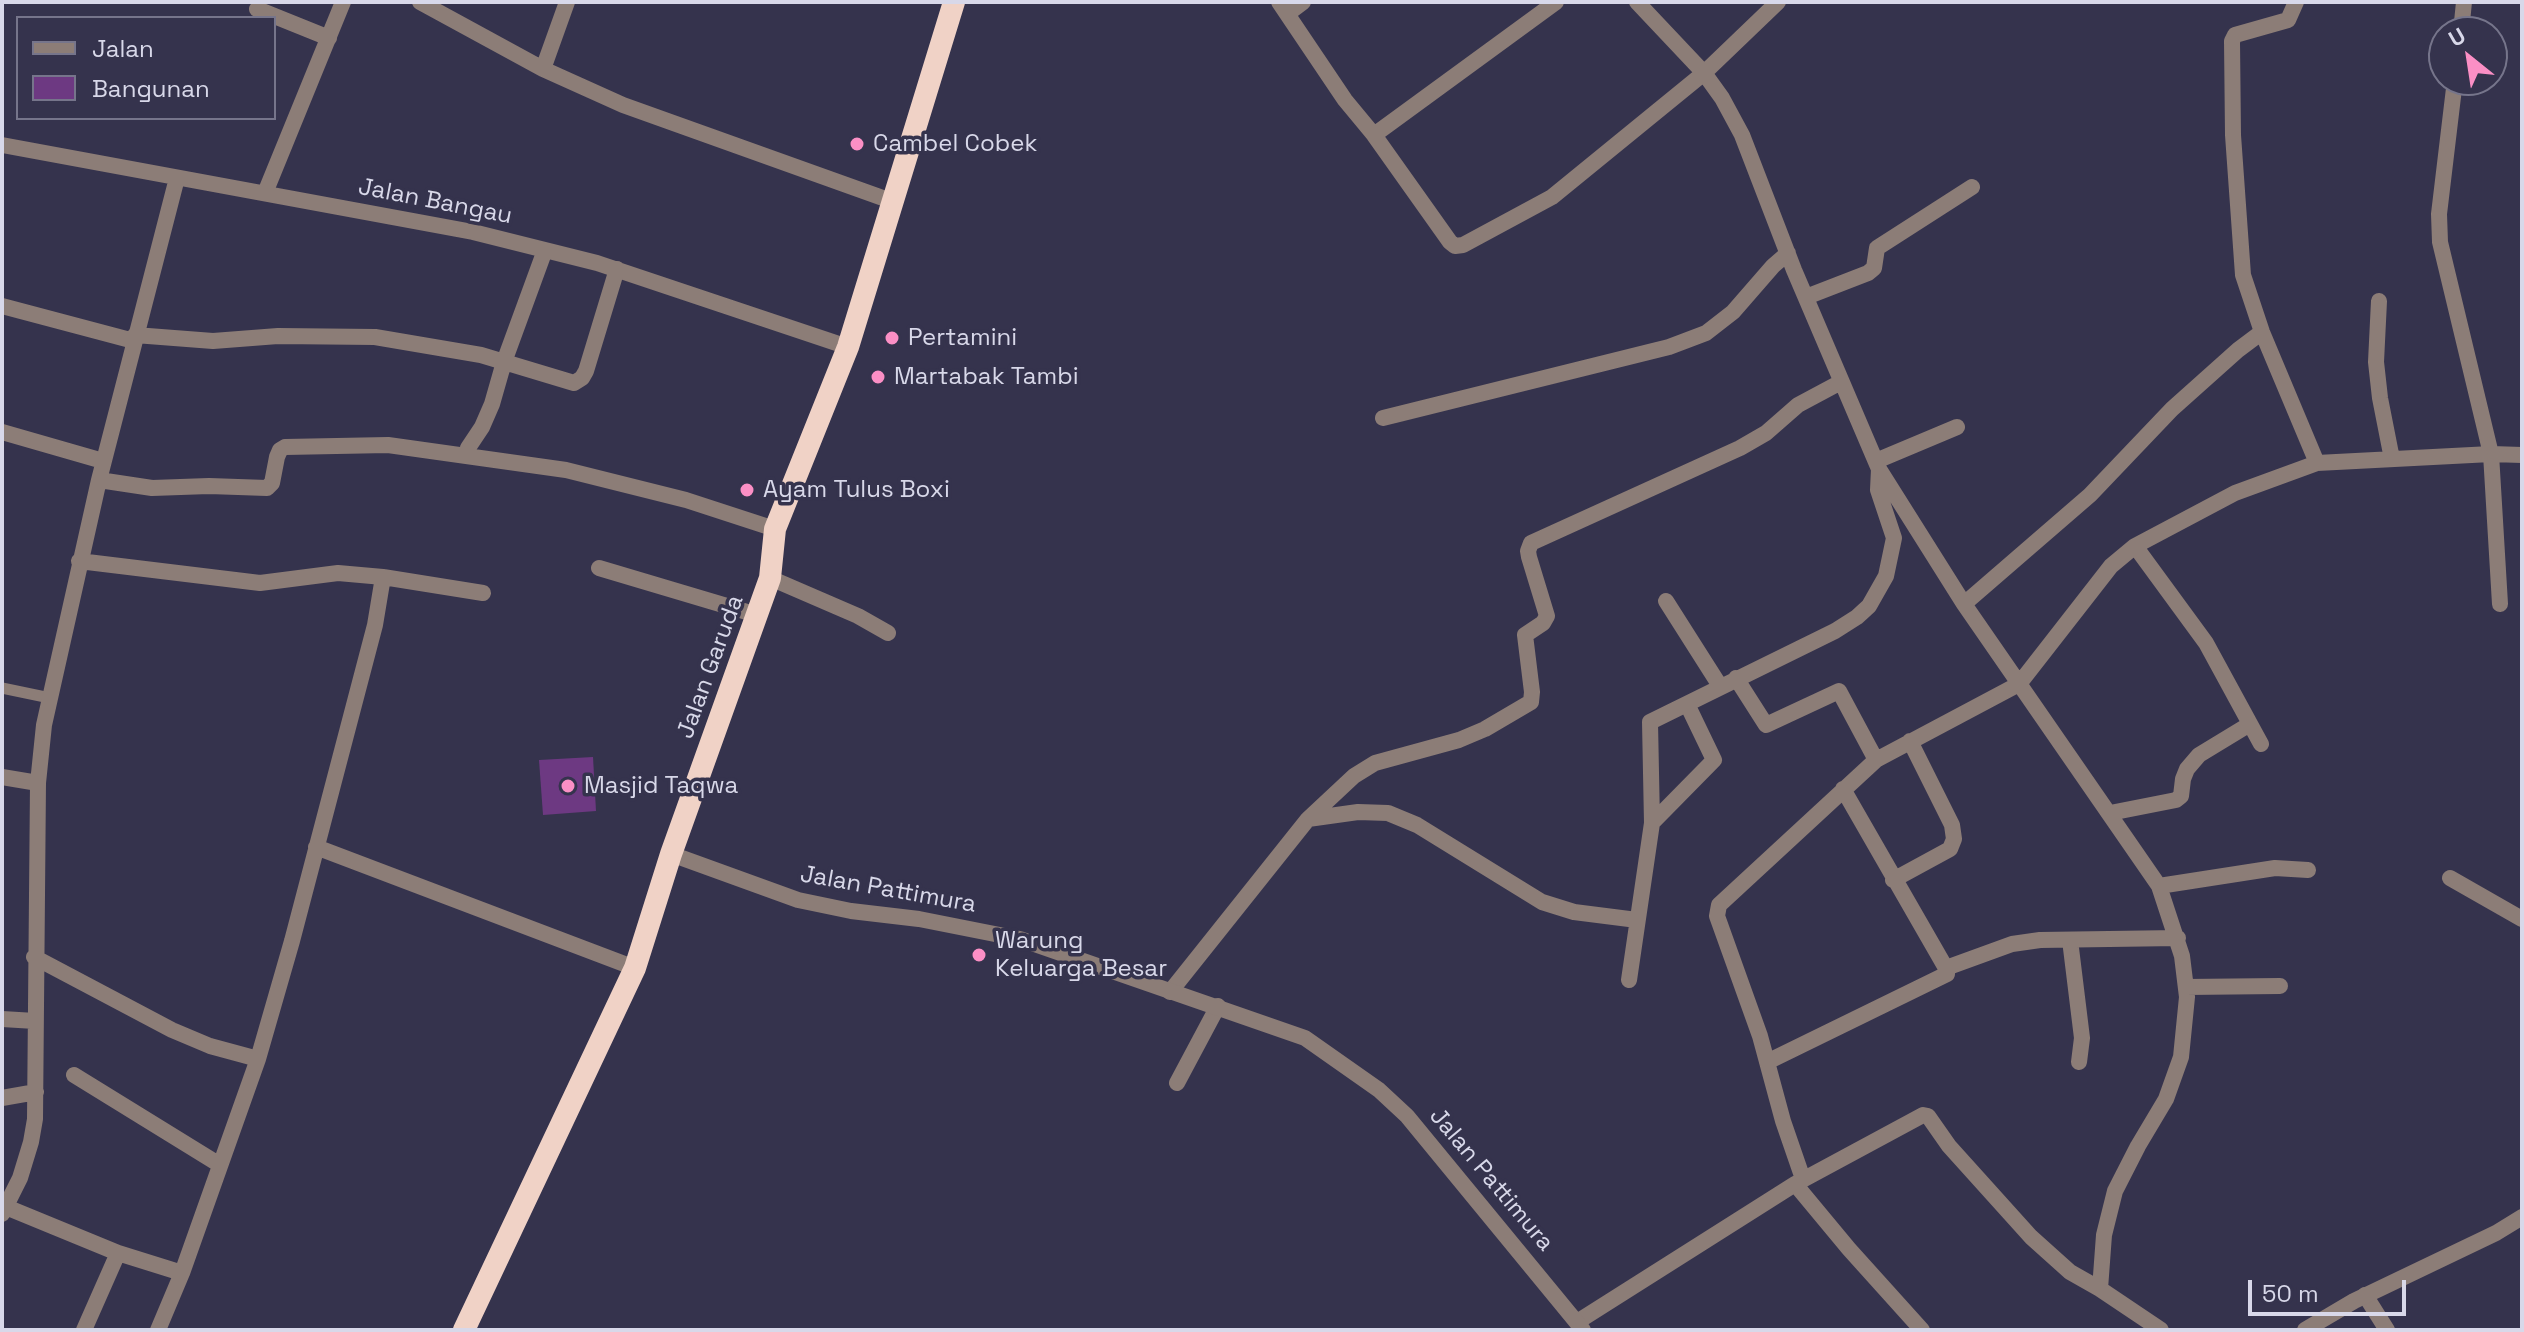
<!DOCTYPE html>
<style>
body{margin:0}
#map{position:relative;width:2524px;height:1332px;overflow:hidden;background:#35334d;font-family:"Space Grotesk",sans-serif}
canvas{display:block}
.frame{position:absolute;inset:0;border:4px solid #d8d8e9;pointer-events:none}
.legend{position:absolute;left:16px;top:16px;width:260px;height:104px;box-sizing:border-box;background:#35334d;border:2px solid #76758b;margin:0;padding:10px 14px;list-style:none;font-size:24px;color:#d8d8e9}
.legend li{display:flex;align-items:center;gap:16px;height:40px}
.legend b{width:40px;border:2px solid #76758b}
.north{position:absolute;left:2428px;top:16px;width:80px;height:80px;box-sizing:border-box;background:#35334d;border:2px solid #76758b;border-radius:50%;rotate:330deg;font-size:22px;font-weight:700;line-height:32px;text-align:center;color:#d8d8e9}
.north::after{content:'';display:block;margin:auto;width:28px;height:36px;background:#fb8fc5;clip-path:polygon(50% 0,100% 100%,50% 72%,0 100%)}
.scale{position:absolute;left:2248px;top:1280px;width:158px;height:36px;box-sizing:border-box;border:4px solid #d8d8e9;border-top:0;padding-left:10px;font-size:24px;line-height:28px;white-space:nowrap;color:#d8d8e9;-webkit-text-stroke:6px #35334d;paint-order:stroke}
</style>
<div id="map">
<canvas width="2524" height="1332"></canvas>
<div class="frame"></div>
<ul class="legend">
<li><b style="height:10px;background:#8c7d77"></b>Jalan</li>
<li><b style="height:22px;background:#6d3982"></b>Bangunan</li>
</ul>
<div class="north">U</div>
<div class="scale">50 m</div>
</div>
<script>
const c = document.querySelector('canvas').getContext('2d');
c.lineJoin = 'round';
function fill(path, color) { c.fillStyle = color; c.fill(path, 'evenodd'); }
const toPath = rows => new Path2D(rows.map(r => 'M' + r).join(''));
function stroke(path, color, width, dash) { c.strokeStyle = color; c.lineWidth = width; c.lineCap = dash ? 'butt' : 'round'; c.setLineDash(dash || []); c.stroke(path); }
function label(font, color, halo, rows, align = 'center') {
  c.font = font + ' "Space Grotesk",sans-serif'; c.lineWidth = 7; c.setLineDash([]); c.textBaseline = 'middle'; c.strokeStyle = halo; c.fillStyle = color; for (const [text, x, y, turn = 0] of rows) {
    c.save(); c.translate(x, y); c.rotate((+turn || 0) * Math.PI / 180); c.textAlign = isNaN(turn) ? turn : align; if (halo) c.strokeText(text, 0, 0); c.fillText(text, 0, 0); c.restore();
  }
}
const building = toPath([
 [593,757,596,811,543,815,539,760]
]);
const service = toPath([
 [2,688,50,698]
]);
const minor = toPath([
 [420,2,543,69,623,105,894,202],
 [1279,2,1345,100,1374,135,1556,2],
 [1637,2,1704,73,1722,98,1742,135,1794,270,1879,469,1964,604,2159,886,2182,956,2187,997,2181,1057,2166,1099,2138,1146,2115,1191,2104,1235,2100,1289,2161,1330],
 [2296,2,2288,20,2235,35,2232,41,2233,135,2243,275,2262,332,2317,463],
 [257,9,329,38],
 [1287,14,1303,2],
 [2461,32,2464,2],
 [543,69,567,2],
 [2455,80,2439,214,2440,242,2491,454,2500,604],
 [1374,135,1450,242,1455,246,1463,245,1552,197,1704,73,1778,2],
 [2,145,473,232,597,263,848,347],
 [265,193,343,2],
 [1806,297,1868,273,1874,268,1877,248,1972,187],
 [2379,301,2376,362,2380,398,2392,459],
 [2,306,134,341],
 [135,335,213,341,278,336,375,337,481,355,574,383,582,378,586,371,617,269],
 [1383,418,1669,347,1706,333,1733,312,1773,266,1788,253],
 [2,432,103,461],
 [468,455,468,448,482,427,492,404,504,362,545,250],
 [1876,461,1957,427],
 [99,480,152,488,209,486,267,488,272,483,277,457,280,450,285,447,388,445,566,470,686,500,775,529],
 [2135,546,2206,643,2261,744],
 [79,561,260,583,338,573,383,577,483,593],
 [599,568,757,615],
 [770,578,858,616,888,633],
 [1666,601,1720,686],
 [1964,604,2090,495,2172,409,2238,350,2262,332],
 [1736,678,1766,725,1839,691,1876,760],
 [2,777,38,783],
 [2110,813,2176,800,2181,796,2183,779,2187,769,2199,755,2250,724],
 [1308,819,1358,812,1388,813,1417,825,1542,902,1574,912,1637,920],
 [1652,823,1650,722,1835,631,1857,617,1869,606,1886,576,1894,538,1878,490,1879,469],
 [316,847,635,968],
 [2450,878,2522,919],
 [1893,880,1950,849,1954,839,1952,825,1910,741],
 [2159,886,2275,868,2308,870],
 [2070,940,2082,1038,2079,1062],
 [34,957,172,1030,210,1046,258,1059],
 [1946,968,2012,944,2040,940,2178,938],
 [1629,980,1652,823,1714,760,1687,704],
 [2186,987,2280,986],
 [1170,992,1308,819,1354,776,1375,763,1459,740,1485,729,1531,702,1532,692,1525,635,1543,623,1547,616,1529,557,1528,551,1531,543,1740,448,1766,433,1798,405,1841,382],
 [2,1019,35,1021],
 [1767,1062,1947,974,1947,970,1843,789],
 [74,1075,220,1165],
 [1177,1083,1218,1006],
 [2,1098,36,1092],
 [1803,1179,1783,1121,1760,1036,1717,916,1719,905,1876,760,2019,684,2111,566,2135,546,2235,493,2317,463,2491,454,2522,455],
 [1795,1184,1849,1249,1922,1330],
 [6,1207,118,1253,182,1273],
 [2,1214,20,1178,31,1142,35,1119,38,783,44,725,99,480,177,178],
 [2365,1295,2387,1330],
 [1577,1322,1795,1184,1923,1115,1928,1116,1949,1146,2031,1237,2070,1272,2100,1289],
 [84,1330,118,1253],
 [158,1330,182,1273,258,1059,292,941,375,625,383,577]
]);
const tertiary = toPath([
 [671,854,798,900,851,911,919,919,1020,939,1305,1038,1379,1090,1407,1116,1583,1330],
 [2305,1330,2354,1301,2496,1233,2522,1217]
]);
const trunk = toPath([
 [464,1330,635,968,671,854,770,578,775,529,848,347,954,2]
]);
const markers = [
 [857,144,8,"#fb8fc5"],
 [892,338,8,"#fb8fc5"],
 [878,377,8,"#fb8fc5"],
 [747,490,8,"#fb8fc5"],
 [568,786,8,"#fb8fc5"],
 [979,955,8,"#fb8fc5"]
];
const poiNames = [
 ["Cambel Cobek",873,144],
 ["Pertamini",908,338],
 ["Martabak Tambi",894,377],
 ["Ayam Tulus Boxi",763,490],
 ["Masjid Taqwa",584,786],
 ["Warung",995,941],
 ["Keluarga Besar",995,969]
];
const streetNames = [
 ["Jalan Bangau",435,202,11],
 ["Jalan Garuda",711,667,-70],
 ["Jalan Pattimura",888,890,10],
 ["Jalan Pattimura",1491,1180,50]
];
fill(building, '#6d3982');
stroke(service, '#8c7d77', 11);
stroke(minor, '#8c7d77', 16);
stroke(tertiary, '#8c7d77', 16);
stroke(trunk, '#f0d2c6', 22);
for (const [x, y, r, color] of markers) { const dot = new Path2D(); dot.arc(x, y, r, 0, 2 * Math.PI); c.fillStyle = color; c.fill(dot); stroke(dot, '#35334d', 3); }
label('24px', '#d8d8e9', '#35334d', poiNames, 'left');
label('24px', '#d8d8e9', '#35334d', streetNames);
</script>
